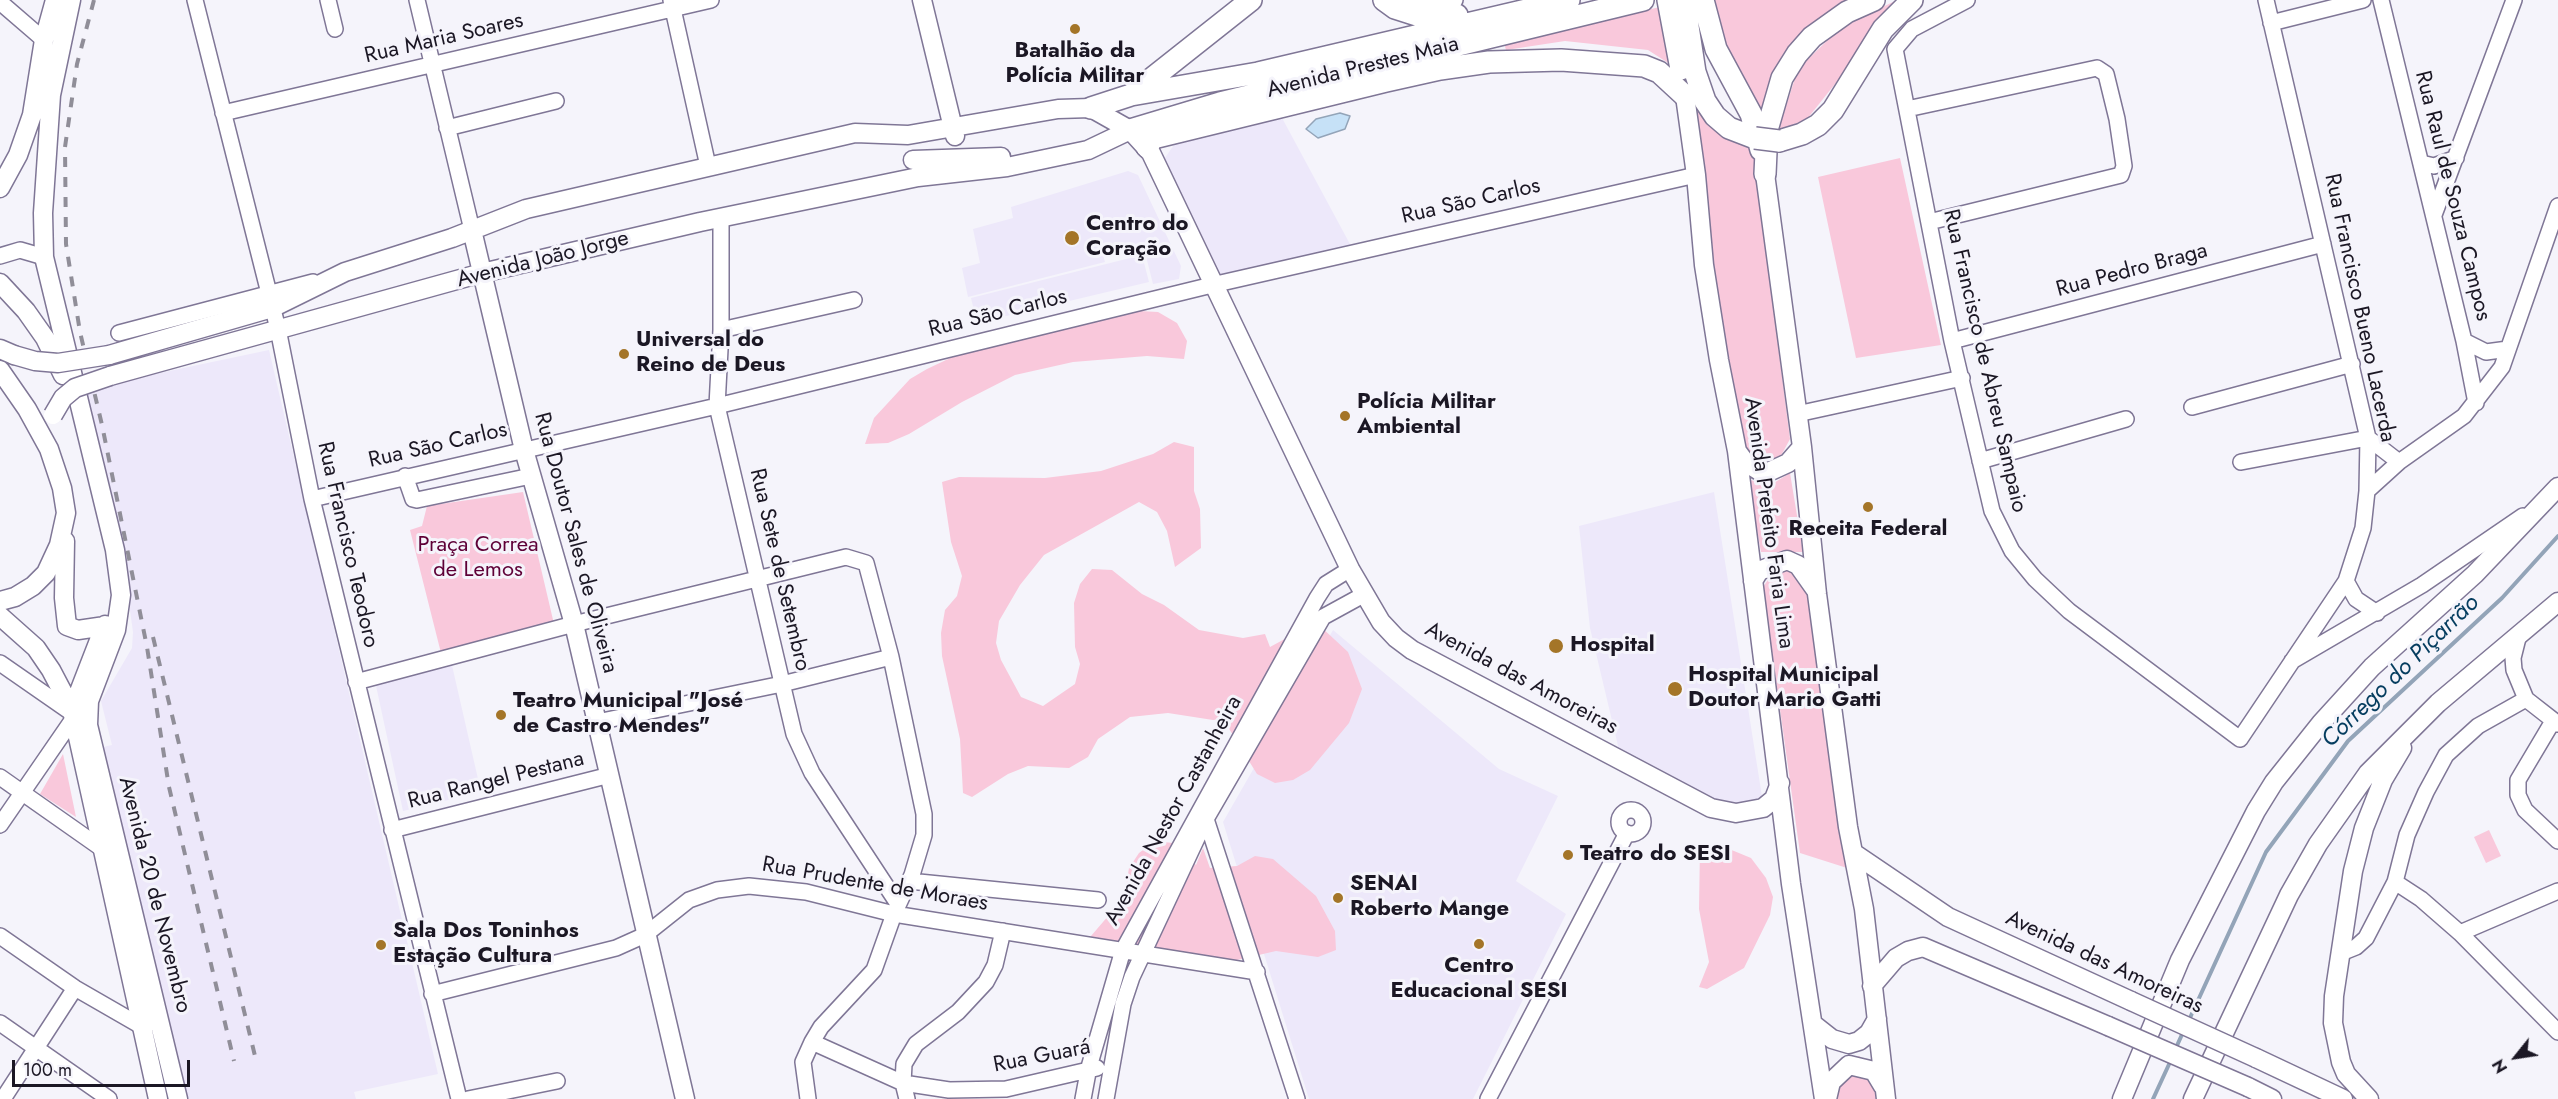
<!DOCTYPE html>
<meta charset="utf-8">
<style>
body{margin:0}
#map{position:relative;width:2558px;height:1099px;overflow:hidden;background:#f5f4fb;font-family:Jost,sans-serif}
canvas{display:block}
.north{position:absolute;left:2486px;top:1027px;width:60px;height:60px;-webkit-text-stroke:4px #f5f4fb;paint-order:stroke;rotate:240deg;font-size:16px;font-weight:700;line-height:24px;text-align:center;color:#1b1724}
.north::after{content:'';display:block;margin:auto;width:21px;height:27px;background:#1b1724;clip-path:polygon(50% 0,100% 100%,50% 72%,0 100%)}
.scale{position:absolute;left:12px;top:1060px;width:178px;height:27px;box-sizing:border-box;border:3px solid #1b1724;border-top:0;padding-left:8px;font-size:18px;line-height:21px;white-space:nowrap;color:#1b1724;-webkit-text-stroke:4px #f5f4fb;paint-order:stroke}
</style>
<div id="map">
<canvas width="2558" height="1099"></canvas>
<div class="north">N</div>
<div class="scale">100 m</div>
</div>
<script>
const c = document.querySelector('canvas').getContext('2d');
c.lineJoin = 'round';
function fill(path, color) { c.fillStyle = color; c.fill(path, 'evenodd'); }
const toPath = rows => new Path2D(rows.map(r => 'M' + r).join(''));
function stroke(path, color, width, dash) { c.strokeStyle = color; c.lineWidth = width; c.lineCap = dash ? 'butt' : 'round'; c.setLineDash(dash || []); c.stroke(path); }
function label(font, color, halo, rows, align = 'center') {
  c.font = font + ' Jost,sans-serif'; c.lineWidth = 6; c.setLineDash([]); c.textBaseline = 'middle'; c.strokeStyle = halo; c.fillStyle = color; for (const [text, x, y, turn = 0] of rows) {
    c.save(); c.translate(x, y); c.rotate((+turn || 0) * Math.PI / 180); c.textAlign = isNaN(turn) ? turn : align; if (halo) c.strokeText(text, 0, 0); c.fillText(text, 0, 0); c.restore();
  }
}
const built = toPath([
 [1281,116,1351,246,1212,276,1162,162,1176,142],
 [1128,171,1138,175,1181,266,1179,279,1153,284,1144,248,1103,255,1105,262,968,297,962,268,980,263,973,229,1013,218,1011,207],
 [1142,255,1149,282,977,323,971,298],
 [269,350,438,1074,354,1092,356,1099,183,1099,98,748,112,745,101,701,132,648,133,632,125,575,84,389],
 [1714,492,1763,803,1727,807,1619,750,1590,628,1579,526],
 [1333,630,1499,769,1558,796,1516,881,1566,914,1473,1099,1309,1099,1223,822],
 [451,661,481,792,403,811,375,681]
]);
const green = toPath([
 [1711,0,1856,0,1813,23,1790,53,1762,117,1725,52],
 [1895,1,1871,39,1807,119,1778,131,1798,69,1841,27],
 [1660,7,1676,68,1648,50,1565,41,1506,50,1504,43],
 [1696,104,1715,131,1753,149,1790,439,1777,463,1758,460,1742,443,1713,265],
 [1900,158,1941,345,1856,358,1818,177],
 [1121,310,1158,312,1177,323,1187,341,1184,359,1147,356,1073,362,1015,375,962,402,909,434,888,443,865,444,874,418,910,379,927,369,963,352],
 [1174,442,1194,447,1194,491,1200,509,1201,548,1175,567,1167,531,1157,512,1139,502,1044,555,1020,585,999,621,996,643,1001,660,1021,697,1043,706,1075,684,1080,664,1075,647,1074,603,1080,584,1092,569,1112,570,1142,594,1164,605,1199,630,1243,638,1265,634,1270,647,1303,629,1320,626,1348,652,1362,689,1349,723,1310,770,1293,780,1275,783,1257,774,1223,719,1213,720,1168,713,1130,717,1098,739,1088,757,1069,768,1028,766,1008,774,972,797,963,793,960,739,942,656,941,633,945,610,957,596,962,576,951,542,942,482,959,477,1045,478,1101,471,1153,454],
 [1790,473,1803,552,1761,552,1748,479,1769,486],
 [523,492,554,624,441,653,410,530,422,526,427,506],
 [1785,570,1797,575,1810,594,1847,868,1800,853,1763,587,1772,574],
 [63,754,76,817,40,794],
 [2489,830,2501,856,2486,863,2474,837],
 [1155,841,1173,843,1196,865,1203,848,1210,868,1237,866,1255,856,1273,859,1316,896,1335,931,1336,950,1318,957,1276,951,1237,960,1239,968,1085,943,1115,908,1126,886,1129,868,1139,853],
 [1717,844,1751,858,1766,878,1773,897,1770,915,1744,968,1707,989,1699,987,1709,962,1699,909,1700,847],
 [1859,1056,1874,1067,1885,1099,1837,1099,1831,1082,1841,1066]
]);
const water = toPath([
 [1340,113,1350,116,1345,129,1318,138,1306,129,1316,119,1340,113]
]);
const stream = toPath([
 [2189,1020,2266,852,2348,741,2502,598,2558,536],
 [2175,1050,2184,1030],
 [2153,1099,2171,1060]
]);
const minor = toPath([
 [195,0,278,329,312,499,459,1099],
 [328,0,335,29],
 [417,0,472,230],
 [671,0,708,166],
 [1400,0,1422,4,1455,0],
 [1967,0,1912,29,1895,49,1952,341,1992,511,2012,551,2035,579,2069,611,2240,739,2346,581,2363,528,2367,491,2368,438,2266,0],
 [2381,0,2464,341,2476,403],
 [0,2,44,40],
 [2271,23,2363,0],
 [1907,109,2097,68,2106,74,2117,119,2124,166,2121,175,1929,222],
 [223,113,711,0],
 [447,128,556,101],
 [2421,163,2434,166,2456,158],
 [2434,215,2514,0],
 [721,217,721,330,717,406,794,734,812,773,898,904],
 [0,256,20,250,44,257],
 [721,330,854,300],
 [119,333,313,282],
 [1952,341,2323,244],
 [2464,341,2486,352,2508,349],
 [2192,407,2352,364],
 [1797,414,1962,378],
 [1980,461,2126,419],
 [2241,462,2368,438,2399,462],
 [405,476,413,499,417,500,531,476],
 [2367,491,2399,462,2464,416,2502,367,2558,206],
 [312,499,717,406,1212,285,1696,175],
 [2346,581,2356,599,2377,613],
 [2518,638,2513,658,2514,670,2526,699],
 [2292,661,2422,585,2523,516],
 [0,663,72,713],
 [356,682,574,624,846,557,866,563,891,657,924,814,924,835,912,875,894,914,874,970,821,1027,812,1042,803,1062,808,1099],
 [2553,721,2518,780,2518,795,2525,810,2558,841],
 [597,722,782,684,891,657],
 [0,777,101,848],
 '1619 822a12 12 0 1 1 24 0a12 12 0 1 1-24 0Z',
 [1206,819,1297,1099],
 [0,825,73,719],
 [392,830,610,775],
 [909,881,1098,900],
 [2395,882,2421,899,2460,933,2558,1032],
 [2460,933,2558,891],
 [0,936,75,988,141,1026,150,1023],
 [2341,953,2356,947,2366,938,2395,882,2407,835,2426,792,2446,755,2478,726,2526,699,2558,724],
 [432,994,616,948,645,935,689,900,717,890,749,886,806,892,894,914,1257,972],
 [0,1023,109,1099],
 [812,1042,903,1083,949,1090,1006,1089,1097,1068],
 [3,1099,75,988],
 [468,1099,557,1081],
 [907,1099,903,1083,904,1064,916,1044,958,1012,986,982,995,965,1003,931],
 [1083,1099,1089,1067,1123,950,1317,598,1326,584,1350,569],
 [1106,1099,1123,1004,1132,977,1206,819,1323,617,1365,594],
 [1488,1099,1627,833]
]);
const major = toPath([
 [71,0,51,95,43,213,44,257,115,550,121,595,116,630,89,701,88,725,178,1099],
 [922,0,955,136],
 [1685,96,1696,175,1704,265,1719,360,1737,451,1791,884,1824,1099],
 [913,160,1001,157],
 [1765,174,1802,447,1817,594,1848,827,1864,909,1886,1099],
 [0,188,18,155,32,115,44,40,55,0],
 [472,230,524,450,574,624,685,1099],
 [0,283,26,311,45,338,63,375],
 [0,349,14,355],
 [109,355,272,308,345,272,452,238,526,209,855,133,908,135,1058,109,1091,108,1130,130,1151,153,1350,569,1381,622,1396,638,1412,650,1711,808,1736,813,1763,808,1774,799,1780,783],
 [0,370,27,409,49,449,62,488,66,513,59,545,46,573,33,586,15,597,0,601],
 [110,376,482,273,700,222,918,177,1007,167,1088,150,1130,130],
 [1737,451,1745,462,1764,474,1788,463,1802,447],
 [65,541,64,598,67,626,78,630,105,626],
 [1753,581,1759,571,1787,560,1798,565,1815,589],
 [0,616,36,648,51,670,72,710,158,1099],
 [72,710,105,625],
 [1855,854,1948,917,2131,1001],
 [1872,986,1896,958,1908,951,1923,947,2108,1026],
 [1813,1024,1832,1039,1849,1044,1859,1041,1869,1033,1877,1019],
 [2256,1058,2343,1099],
 [2248,1087,2272,1099],
 [1827,1099,1831,1082,1849,1065,1874,1071,1883,1086],
 [2122,1099,2180,960,2256,811,2274,782,2321,723,2372,667,2475,574,2558,487],
 [2193,1099,2289,895,2318,844,2368,773,2438,703,2558,602],
 [2369,1099,2346,1074,2341,1062,2333,1023,2334,996,2353,871,2364,828,2383,780,2402,748]
]);
const highway = toPath([
 [1384,0,1395,8,1420,16,1457,15],
 [1668,0,1681,69],
 [1684,0,1695,72,1705,101,1715,116,1729,128,1755,138],
 [1703,0,1716,49,1751,114,1761,150],
 [1131,95,1251,0],
 [1091,108,1131,95,1258,73,1569,0],
 [1130,130,1220,103,1643,0],
 [1779,141,1802,134,1818,125,1833,110,1883,29,1912,0],
 [1147,147,1153,138,1386,81,1440,69,1489,62,1561,60,1644,66,1659,72,1685,96],
 [1765,174,1767,130,1782,78,1797,54,1812,37,1847,12,1874,0]
]);
const rail = toPath([
 [94,0,77,64,65,147,66,244,80,332,102,425,147,647,169,787,234,1061],
 [153,637,255,1056]
]);
const majorBridge = toPath([
 [14,355,35,361,58,363,109,355],
 [53,415,63,398,75,388,110,376],
 [2131,1001,2256,1058],
 [2108,1026,2248,1087]
]);
const highwayBridge = toPath([
 [1755,138,1779,141]
]);
const markers = [
 [1075,29,6,"#a47528"],
 [1072,238,8,"#a47528"],
 [624,354,6,"#a47528"],
 [1345,416,6,"#a47528"],
 [1868,507,6,"#a47528"],
 [1556,646,8,"#a47528"],
 [1675,689,8,"#a47528"],
 [501,715,6,"#a47528"],
 [1568,855,6,"#a47528"],
 [1338,898,6,"#a47528"],
 [1479,944,6,"#a47528"],
 [381,945,6,"#a47528"]
];
const streetNames = [
 ["Rua Maria Soares",444,39,-13],
 ["Avenida Prestes Maia",1363,68,-14],
 ["Rua Raul de Souza Campos",2452,196,76],
 ["Rua São Carlos",1471,202,-13],
 ["Avenida João Jorge",543,260,-14],
 ["Rua Pedro Braga",2132,271,-15],
 ["Rua Francisco Bueno Lacerda",2359,308,78],
 ["Rua São Carlos",998,314,-14],
 ["Rua Francisco de Abreu Sampaio",1984,361,77],
 ["Rua São Carlos",438,446,-13],
 ["Avenida Prefeito Faria Lima",1768,523,82],
 ["Rua Doutor Sales de Oliveira",575,543,75],
 ["Rua Francisco Teodoro",347,545,77],
 ["Rua Sete de Setembro",779,570,77],
 ["Avenida das Amoreiras",1521,679,28],
 ["Rua Rangel Pestana",496,781,-14],
 ["Avenida Nestor Castanheira",1174,811,-61],
 ["Rua Prudente de Moraes",875,885,10],
 ["Avenida 20 de Novembro",154,895,76],
 ["Avenida das Amoreiras",2104,963,25],
 ["Rua Guará",1042,1057,-11]
];
const poiNames = [
 ["Batalhão da",1075,52,"center"],
 ["Polícia Militar",1075,77,"center"],
 ["Centro do",1086,225],
 ["Coração",1086,250],
 ["Universal do",636,341],
 ["Reino de Deus",636,366],
 ["Polícia Militar",1357,403],
 ["Ambiental",1357,428],
 ["Receita Federal",1868,530,"center"],
 ["Hospital",1570,646],
 ["Hospital Municipal",1688,676],
 ["Doutor Mario Gatti",1688,701],
 ["Teatro Municipal \"José",513,702],
 ["de Castro Mendes\"",513,727],
 ["Teatro do SESI",1580,855],
 ["SENAI",1350,885],
 ["Roberto Mange",1350,910],
 ["Sala Dos Toninhos",393,932],
 ["Estação Cultura",393,957],
 ["Centro",1479,967,"center"],
 ["Educacional SESI",1479,992,"center"]
];
const parkNames = [
 ["Praça Correa",478,546],
 ["de Lemos",478,571]
];
const waterNames = [
 ["Córrego do Piçarrão",2401,672,-44]
];
fill(built, '#ede8fa');
fill(green, '#f9c8db');
fill(water, '#c6e1f7');
stroke(water, '#93a4b8', 1.5);
stroke(stream, '#93a4b8', 4);
stroke(minor, '#7f7696', 18);
stroke(major, '#7f7696', 21);
stroke(highway, '#7f7696', 24);
stroke(minor, '#fff', 15);
stroke(major, '#fff', 18);
stroke(highway, '#fff', 21);
stroke(rail, '#908e98', 4, [10, 10]);
stroke(majorBridge, '#7f7696', 21, []);
stroke(highwayBridge, '#7f7696', 24, []);
stroke(majorBridge, '#fff', 18);
stroke(highwayBridge, '#fff', 21);
for (const [x, y, r, color] of markers) { const dot = new Path2D(); dot.arc(x, y, r, 0, 2 * Math.PI); c.fillStyle = color; c.fill(dot); stroke(dot, '#f5f4fb', 2); }
label('22px', '#1b1724', '#f5f4fb', streetNames);
label('bold 22px', '#1b1724', '#f5f4fb', poiNames, 'left');
label('22px', '#5e0037', '#f5f4fb', parkNames);
label('italic 24px', '#053d5f', '#f5f4fb', waterNames);
</script>
